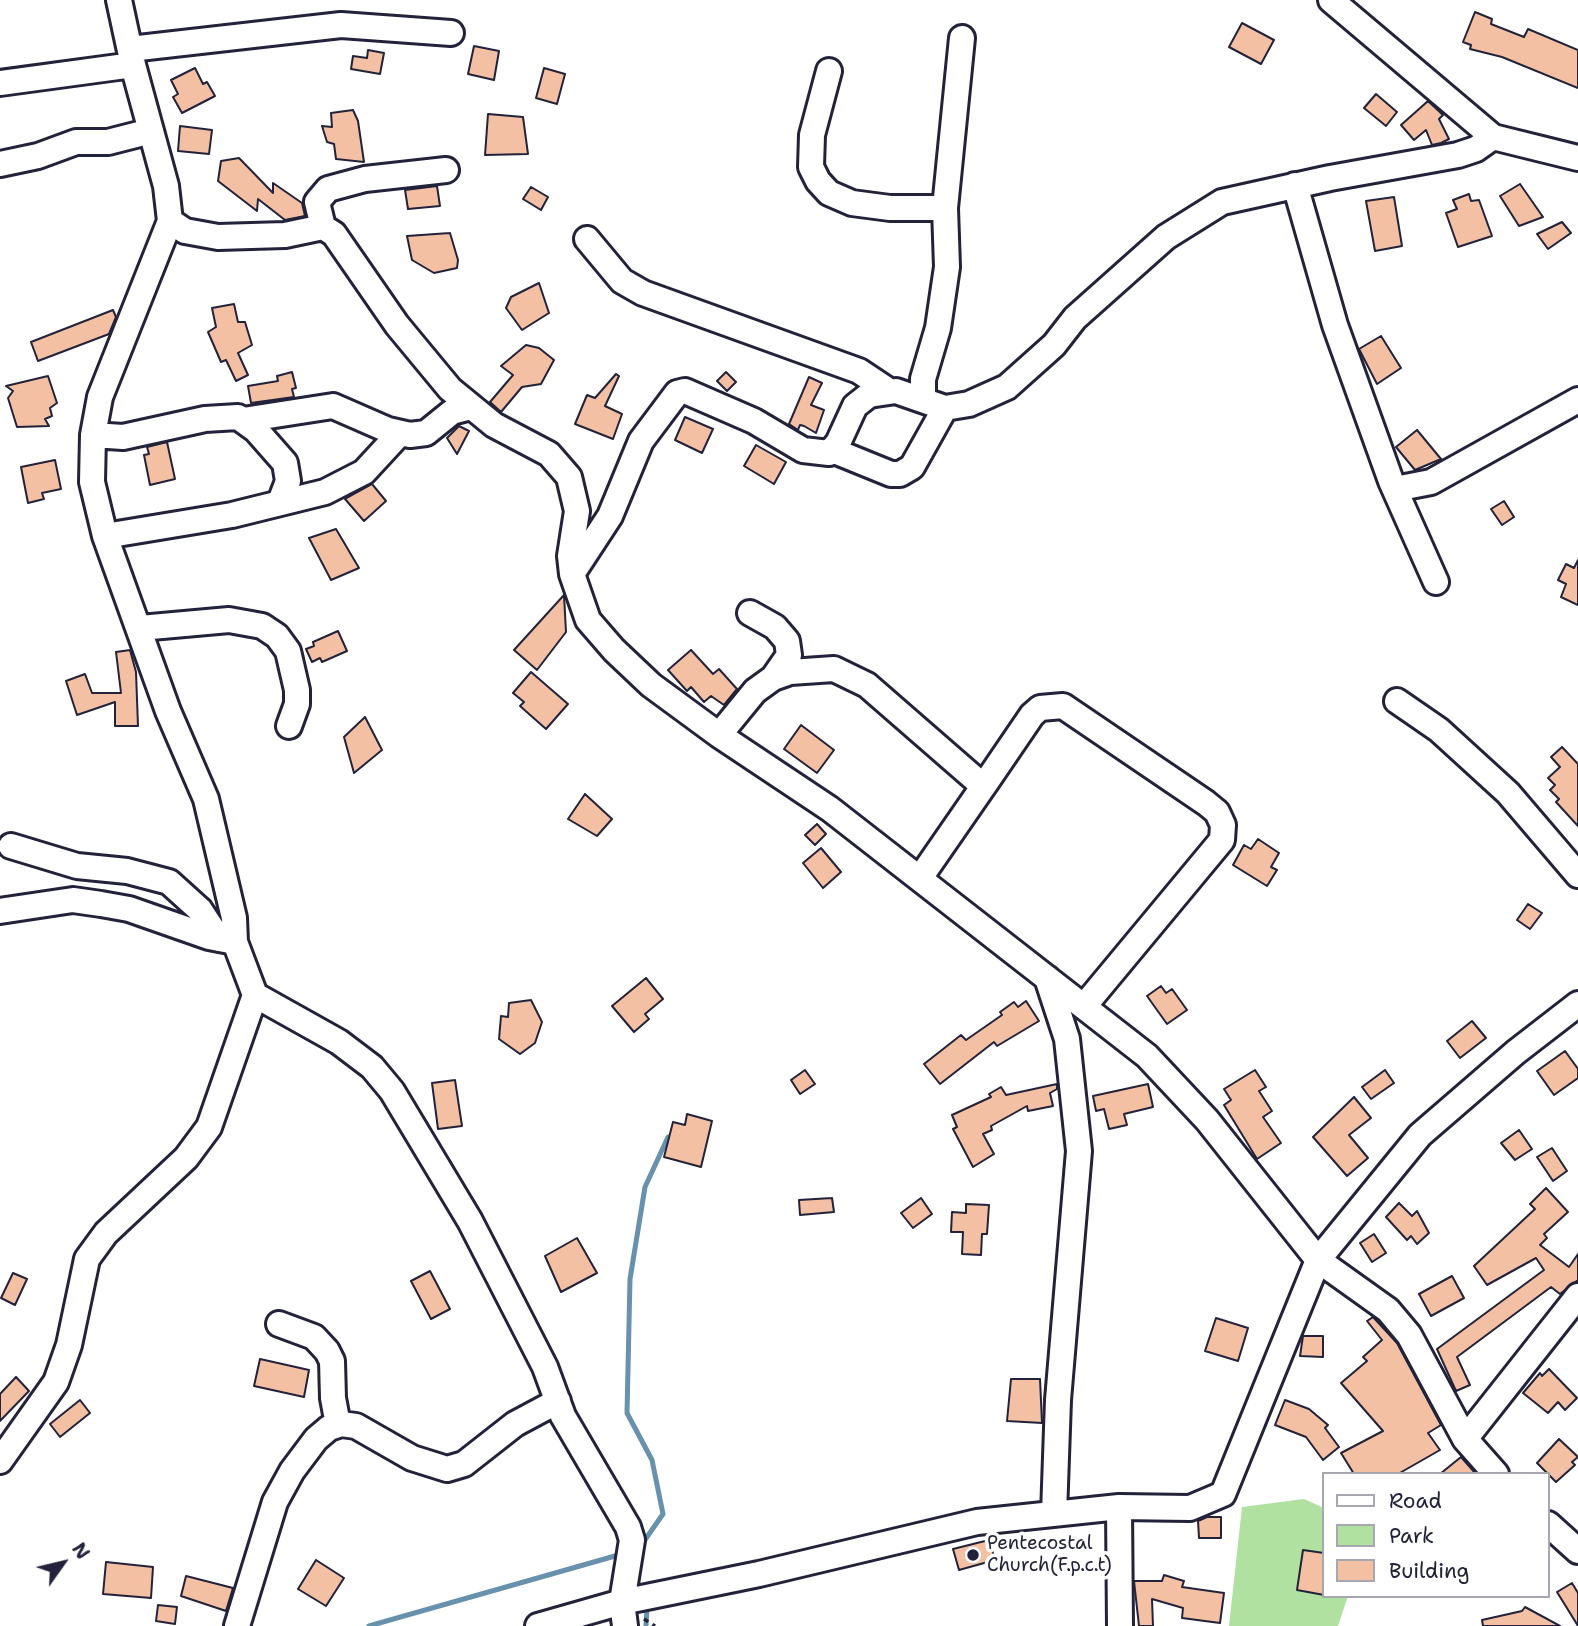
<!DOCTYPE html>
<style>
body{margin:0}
#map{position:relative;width:1578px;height:1626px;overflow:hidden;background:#fff;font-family:"Shantell Sans",sans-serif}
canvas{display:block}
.legend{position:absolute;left:1322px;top:1472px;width:228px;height:126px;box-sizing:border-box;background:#fff;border:2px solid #a7a7b1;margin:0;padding:9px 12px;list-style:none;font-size:21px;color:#22223b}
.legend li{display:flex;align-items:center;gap:14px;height:35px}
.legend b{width:35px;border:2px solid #a7a7b1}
.north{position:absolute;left:28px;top:1528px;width:70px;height:70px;-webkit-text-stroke:5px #fff;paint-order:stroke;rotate:56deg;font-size:19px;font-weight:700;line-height:28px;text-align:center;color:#22223b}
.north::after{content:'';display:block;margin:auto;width:24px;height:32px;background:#22223b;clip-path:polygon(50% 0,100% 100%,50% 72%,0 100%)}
</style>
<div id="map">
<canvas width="1578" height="1626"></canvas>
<ul class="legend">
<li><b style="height:9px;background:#fff"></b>Road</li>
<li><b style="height:19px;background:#b0e1a1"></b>Park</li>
<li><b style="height:19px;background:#f3c0a3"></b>Building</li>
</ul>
<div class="north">N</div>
</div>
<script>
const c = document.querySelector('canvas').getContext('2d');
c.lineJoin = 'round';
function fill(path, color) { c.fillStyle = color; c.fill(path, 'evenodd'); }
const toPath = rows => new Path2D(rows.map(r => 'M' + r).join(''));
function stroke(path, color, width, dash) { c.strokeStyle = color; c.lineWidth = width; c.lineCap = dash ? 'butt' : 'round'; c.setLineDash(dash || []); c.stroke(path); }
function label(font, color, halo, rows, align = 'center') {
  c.font = font + ' "Shantell Sans",sans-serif'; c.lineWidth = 7; c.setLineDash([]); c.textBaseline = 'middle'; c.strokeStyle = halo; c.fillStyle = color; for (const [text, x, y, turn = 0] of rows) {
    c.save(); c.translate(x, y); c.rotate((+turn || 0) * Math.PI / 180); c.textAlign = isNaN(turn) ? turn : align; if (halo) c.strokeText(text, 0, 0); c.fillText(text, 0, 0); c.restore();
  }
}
const green = toPath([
 [1304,1499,1324,1508,1324,1596,1348,1596,1338,1626,1229,1626,1242,1507]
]);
const stream = toPath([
 [640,1547,663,1514,652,1460,627,1413,630,1279,645,1187,668,1137],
 [369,1626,622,1554],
 [646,1626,647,1607,650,1607]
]);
const building = toPath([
 [1475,12,1492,19,1491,24,1524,37,1528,29,1578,50,1578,88,1502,57,1470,49,1471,45,1463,42,1475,12],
 [1242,23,1274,40,1261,64,1229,47,1242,23],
 [474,46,499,51,494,80,468,74,474,46],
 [368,50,384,53,380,74,351,69,353,56,367,58,368,50],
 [195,68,203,84,207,82,215,96,182,113,173,97,178,94,171,80,195,68],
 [544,68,565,74,557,104,536,98,544,68],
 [1376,94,1397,112,1386,126,1364,108,1376,94],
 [1428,101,1443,115,1439,119,1449,139,1441,143,1432,145,1426,130,1414,140,1401,125,1428,101],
 [353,110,358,121,364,162,336,159,334,144,327,142,322,126,332,127,331,113,353,110],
 [488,114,523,117,528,154,485,155,488,114],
 [180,126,212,130,209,154,178,151,180,126],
 [239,158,273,193,273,183,302,203,305,216,285,220,258,199,257,211,218,181,221,161,239,158],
 [1520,184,1543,217,1519,226,1500,196,1520,184],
 [437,186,440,206,408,209,405,190,437,186],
 [531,187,548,197,541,210,523,199,531,187],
 [1469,194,1471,201,1479,200,1492,236,1458,247,1446,213,1457,209,1453,200,1469,194],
 [1394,197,1402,246,1375,251,1366,201,1394,197],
 [1562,222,1571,233,1548,249,1537,234,1562,222],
 [450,233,458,260,457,268,434,273,412,260,407,236,450,233],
 [539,283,549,313,522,330,506,308,511,297,539,283],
 [234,304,238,322,245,322,252,345,238,353,248,375,236,381,226,360,221,362,208,332,216,327,212,308,234,304],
 [113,310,116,317,109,334,38,361,31,342,113,310],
 [1381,336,1401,368,1377,384,1359,349,1381,336],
 [526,345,539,348,554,360,541,384,522,387,501,412,490,402,513,375,501,366,526,345],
 [292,372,296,388,292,389,294,397,251,403,248,386,278,381,277,376,292,372],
 [726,372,736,382,727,391,717,381,726,372],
 [616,374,619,376,605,406,622,414,613,439,575,424,587,395,595,398,616,374],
 [48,376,57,403,50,408,52,416,45,419,49,426,17,427,8,398,13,391,6,386,48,376],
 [809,377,822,383,811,405,824,410,816,433,804,426,800,425,798,430,789,424,809,377],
 [685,417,713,429,702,453,675,440,685,417],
 [459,426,469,431,457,454,447,438,459,426],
 [1417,430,1441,459,1415,470,1396,447,1417,430],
 [167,442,175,479,150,485,144,455,149,454,147,447,167,442],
 [756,445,786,462,774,484,744,466,756,445],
 [55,460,61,489,42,493,44,499,28,503,21,467,55,460],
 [372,484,386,501,364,521,345,499,372,484],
 [1504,501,1514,517,1502,525,1491,509,1504,501],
 [336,529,359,568,331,580,309,538,336,529],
 [1578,560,1578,605,1561,597,1566,584,1558,580,1566,564,1574,568,1578,560],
 [564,595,566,632,537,670,514,650,564,595],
 [338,631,347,651,322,662,320,658,312,662,306,649,314,646,313,642,338,631],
 [130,650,136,672,138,726,115,726,115,702,77,715,66,681,85,674,92,693,121,693,116,652,130,650],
 [691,650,713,674,719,669,737,689,724,705,711,696,704,702,691,687,687,691,668,670,691,650],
 [531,672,568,704,546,729,520,706,524,702,513,693,531,672],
 [365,717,382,750,354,773,344,737,365,717],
 [801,725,834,750,817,773,784,749,801,725],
 [1562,747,1578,764,1578,826,1556,802,1559,799,1550,790,1555,785,1548,778,1560,767,1551,757,1562,747],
 [585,794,612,819,597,836,568,819,585,794],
 [817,824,826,834,815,845,805,835,817,824],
 [1258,839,1279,853,1271,867,1277,870,1267,886,1233,865,1244,845,1251,849,1258,839],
 [821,848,841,872,823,888,803,863,821,848],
 [1528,904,1542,913,1530,929,1517,920,1528,904],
 [646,978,663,999,645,1014,649,1019,634,1032,612,1006,646,978],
 [1161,986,1166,993,1172,989,1187,1010,1167,1024,1147,996,1161,986],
 [531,1000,542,1022,535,1043,520,1054,499,1039,501,1016,508,1017,509,1003,531,1000],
 [1026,1001,1039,1021,997,1046,994,1042,940,1084,924,1064,961,1035,966,1040,1002,1015,1000,1012,1014,1002,1018,1007,1026,1001],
 [1472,1021,1486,1038,1460,1058,1447,1041,1472,1021],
 [1565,1051,1578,1069,1578,1078,1554,1095,1537,1071,1565,1051],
 [805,1070,815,1084,800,1094,791,1080,805,1070],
 [1255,1070,1266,1087,1259,1091,1272,1111,1263,1117,1281,1143,1257,1159,1224,1105,1231,1100,1224,1089,1255,1070],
 [1385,1070,1394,1083,1371,1099,1362,1087,1385,1070],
 [455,1080,462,1126,438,1129,432,1083,455,1080],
 [1057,1084,1057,1089,1050,1093,1053,1106,1028,1111,1027,1106,991,1126,992,1130,983,1134,994,1154,973,1167,953,1129,957,1127,952,1115,991,1097,989,1094,1001,1087,1006,1095,1057,1084],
 [1148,1084,1153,1107,1124,1114,1127,1125,1109,1129,1104,1109,1096,1111,1093,1096,1148,1084],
 [1354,1097,1371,1118,1349,1135,1368,1158,1347,1176,1313,1137,1354,1097],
 [687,1114,712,1121,701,1167,664,1157,673,1122,685,1125,687,1114],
 [1519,1130,1532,1149,1515,1160,1501,1143,1519,1130],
 [1552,1148,1567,1171,1553,1181,1537,1157,1552,1148],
 [1546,1188,1568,1212,1544,1234,1547,1238,1540,1245,1569,1267,1578,1254,1578,1280,1560,1294,1551,1287,1457,1357,1470,1385,1456,1391,1437,1349,1544,1270,1536,1258,1487,1285,1474,1266,1535,1209,1530,1204,1546,1188],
 [832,1198,834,1212,800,1215,799,1200,832,1198],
 [921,1198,932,1214,913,1228,901,1213,921,1198],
 [1399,1203,1412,1216,1417,1211,1429,1233,1417,1244,1411,1236,1407,1240,1386,1217,1399,1203],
 [966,1204,989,1205,987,1234,982,1234,981,1255,962,1254,963,1232,951,1232,952,1212,966,1213,966,1204],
 [1374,1234,1386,1253,1372,1262,1360,1243,1374,1234],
 [577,1238,597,1273,561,1292,545,1256,577,1238],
 [430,1271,450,1309,431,1319,411,1281,430,1271],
 [13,1273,27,1279,15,1305,1,1298,13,1273],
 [1452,1276,1464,1298,1431,1316,1419,1294,1452,1276],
 [1373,1317,1397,1343,1441,1425,1428,1433,1440,1450,1398,1474,1354,1474,1341,1453,1383,1431,1341,1383,1367,1361,1363,1357,1382,1340,1367,1321,1373,1317],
 [1216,1318,1248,1328,1238,1361,1205,1351,1216,1318],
 [1303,1336,1323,1336,1323,1357,1300,1356,1303,1336],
 [260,1359,309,1370,304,1397,254,1386,260,1359],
 [1549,1369,1577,1398,1565,1410,1558,1402,1548,1413,1523,1393,1540,1373,1542,1376,1549,1369],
 [16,1377,29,1391,0,1421,0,1394,16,1377],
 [1011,1379,1040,1379,1042,1423,1007,1421,1011,1379],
 [80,1400,90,1413,60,1437,50,1424,80,1400],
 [1285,1400,1309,1409,1328,1425,1325,1428,1339,1447,1323,1460,1306,1437,1275,1425,1285,1400],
 [1559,1439,1578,1457,1572,1462,1575,1465,1556,1482,1537,1463,1559,1439],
 [1461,1457,1476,1474,1440,1474,1461,1457],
 [1207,1517,1221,1517,1221,1538,1199,1538,1198,1521,1207,1517],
 [989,1540,995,1560,959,1570,953,1549,989,1540],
 [1303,1550,1324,1553,1324,1595,1297,1590,1303,1550],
 [316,1560,344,1578,326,1606,298,1589,316,1560],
 [106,1562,153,1567,151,1598,103,1594,106,1562],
 [1164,1575,1184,1581,1182,1587,1224,1593,1220,1623,1182,1618,1183,1608,1152,1599,1153,1626,1139,1626,1134,1581,1162,1581,1164,1575],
 [186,1576,233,1588,226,1611,181,1596,186,1576],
 [1572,1583,1578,1593,1578,1626,1557,1592,1572,1583],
 [158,1605,177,1607,175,1624,156,1621,158,1605],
 [1525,1607,1560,1626,1483,1626,1482,1620,1522,1611,1525,1607]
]);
const path = toPath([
 [644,1619,655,1626]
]);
const minor = toPath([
 [119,0,133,65,166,186,170,221,100,397,93,435,92,482,105,536,168,711,206,799,234,918,235,942,255,995,339,1042,372,1067,392,1091,470,1221,545,1367,563,1416,628,1527,632,1540,622,1602,625,1626],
 [1331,0,1493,137,1578,158],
 [130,49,341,25,451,33],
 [829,71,812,135,811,167,818,181,829,193,852,203,890,208,945,208],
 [0,83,133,65],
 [0,164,38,156,76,142,108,142,151,131],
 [1295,185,1335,325,1391,481,1436,582],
 [170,221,185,231,218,237,285,235,323,227,334,234,397,325,450,389,494,425,549,454,569,477,577,511,570,556,572,574,588,620,614,650,651,685,719,735,830,809,1147,1056,1207,1120,1318,1260,1388,1310,1409,1335,1465,1439,1496,1474],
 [323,227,317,202,328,189,365,179,446,170],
 [587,239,622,281,643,293,859,371,889,391],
 [923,399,923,379,938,328,947,267,945,208,962,38],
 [243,420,333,406,388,430,410,435,426,433,452,412,471,407],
 [93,435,123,437,205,419,238,417,256,430,285,463,288,481,280,502],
 [832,450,891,474,900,474,912,467,945,408],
 [1395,489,1431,482,1578,400],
 [105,536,232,515,325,492,364,472,400,433],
 [572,574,610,516,641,441,677,393,685,391,754,421,803,450,829,453,838,443,855,406,869,395,896,391,945,408,969,404,1007,387,1054,345,1075,318,1166,237,1222,202,1330,178,1458,155,1476,149,1493,137],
 [750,613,775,627,787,641,789,655,773,678],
 [140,628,229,620,262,626,277,636,288,651,297,690,297,704,289,726],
 [1397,701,1439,730,1508,793,1578,875],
 [719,735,755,691,773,678,790,672,834,669,867,685,975,779,985,784,1032,715,1040,708,1063,706,1206,803,1217,812,1223,825,1222,840,1085,1005],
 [11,846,77,866,127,871,169,882,200,910,219,939],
 [920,878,985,784],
 [0,911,73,900,101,904,129,909,209,937,235,942],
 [1047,978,1067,1039,1079,1151,1058,1400,1054,1514],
 [279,1324,314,1337,327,1351,332,1361,333,1398,338,1425],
 [1465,1439,1578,1296],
 [0,1461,56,1382,69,1345,87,1259,106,1233,186,1158,209,1127,255,995],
 [1119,1507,1120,1626],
 [1548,1524,1578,1551],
 [237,1626,275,1502,292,1471,316,1439,329,1428,341,1424,356,1426,412,1458,447,1469,464,1464,515,1424,558,1401],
 [538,1626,622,1602,759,1574,977,1522,1119,1507,1190,1508,1223,1494,1318,1260,1420,1135,1516,1052,1578,1004]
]);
const markers = [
 [973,1555,7,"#22223b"]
];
const poiNames = [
 ["Pentecostal",987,1544],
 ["Church(F.p.c.t)",987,1566]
];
fill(green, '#b0e1a1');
stroke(stream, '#6791ac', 5);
fill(building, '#f3c0a3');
stroke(building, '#22223b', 2);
stroke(minor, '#22223b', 30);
stroke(path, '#22223b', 3.5, [5, 5]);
stroke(minor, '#fff', 24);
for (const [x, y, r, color] of markers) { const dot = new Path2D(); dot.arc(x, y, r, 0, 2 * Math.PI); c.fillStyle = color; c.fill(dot); stroke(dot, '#fff', 2.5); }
label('19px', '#22223b', '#fff', poiNames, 'left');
</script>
